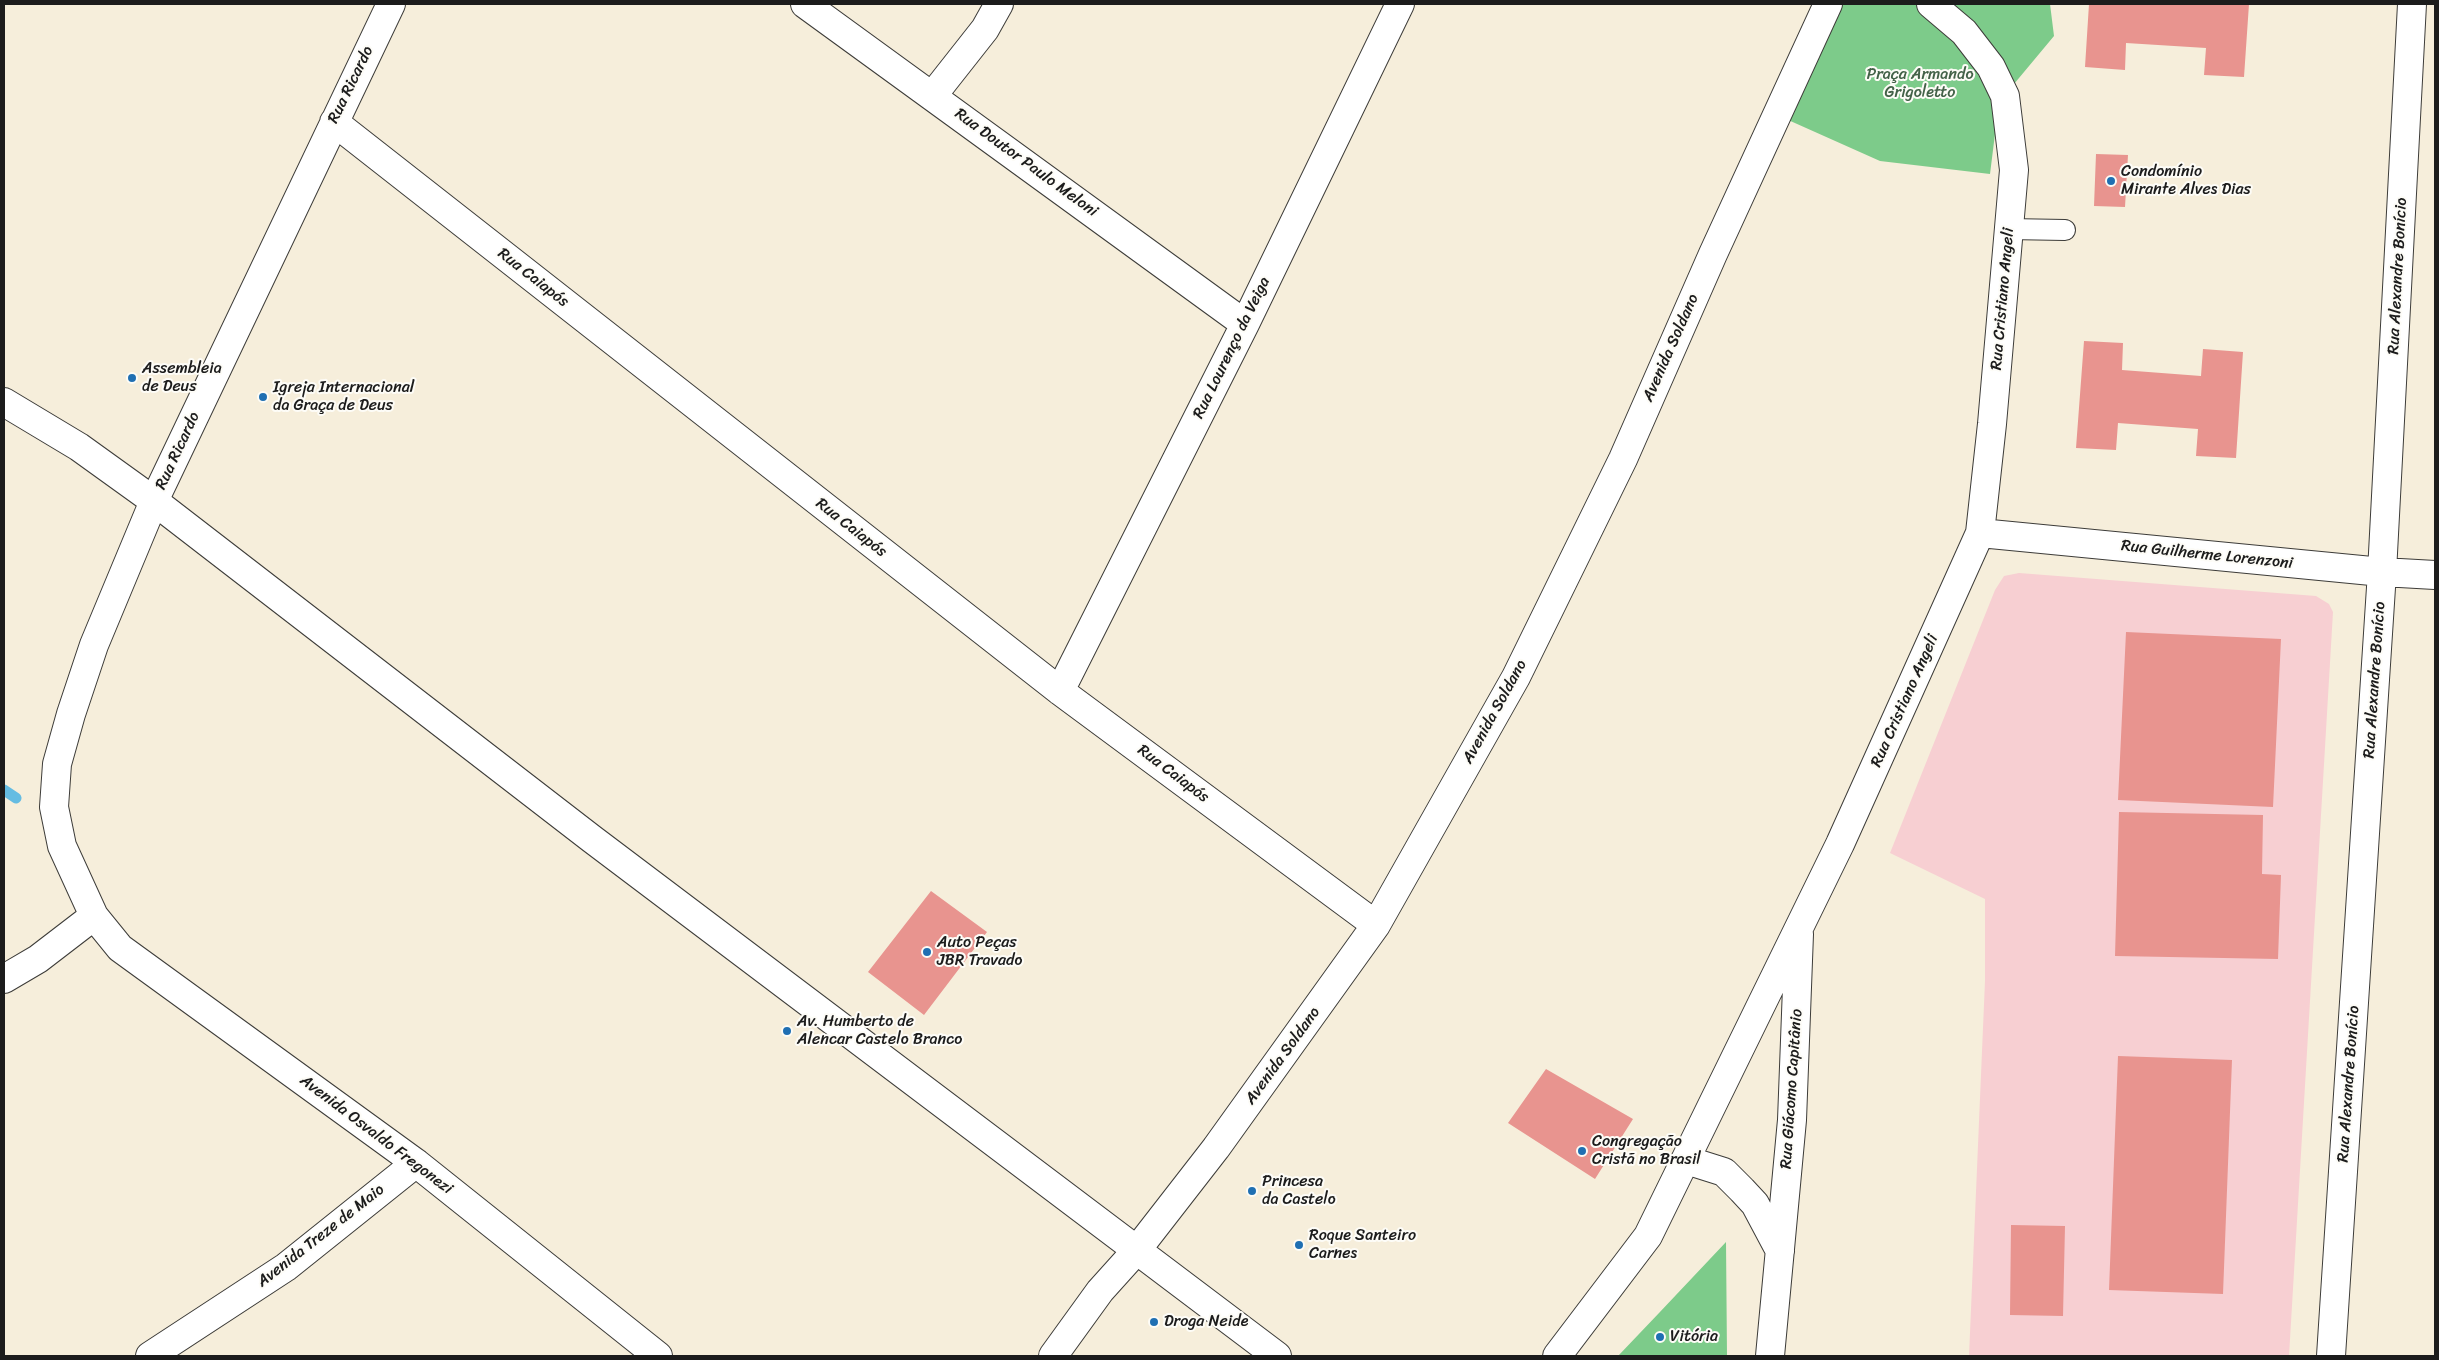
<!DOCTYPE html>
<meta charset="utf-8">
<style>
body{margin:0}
#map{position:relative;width:2439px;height:1360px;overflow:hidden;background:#f6eedb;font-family:Sriracha,sans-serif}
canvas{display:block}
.frame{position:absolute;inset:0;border:5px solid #1c1c1c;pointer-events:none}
</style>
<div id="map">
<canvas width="2439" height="1360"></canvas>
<div class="frame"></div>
</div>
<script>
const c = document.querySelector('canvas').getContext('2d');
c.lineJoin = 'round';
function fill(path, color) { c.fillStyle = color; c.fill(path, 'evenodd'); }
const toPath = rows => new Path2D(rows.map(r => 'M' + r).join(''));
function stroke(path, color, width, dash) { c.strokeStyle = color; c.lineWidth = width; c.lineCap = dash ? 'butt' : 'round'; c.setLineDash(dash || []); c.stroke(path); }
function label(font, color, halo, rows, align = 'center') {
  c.font = font + ' Sriracha,sans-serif'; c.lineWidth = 4; c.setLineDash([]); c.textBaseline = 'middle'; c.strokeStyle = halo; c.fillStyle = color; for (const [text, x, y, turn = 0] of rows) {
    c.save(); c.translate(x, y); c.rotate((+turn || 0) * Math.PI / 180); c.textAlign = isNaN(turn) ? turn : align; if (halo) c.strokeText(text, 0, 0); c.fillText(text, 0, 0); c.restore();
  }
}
const built = toPath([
 [2019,573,2316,596,2329,604,2333,612,2289,1356,1969,1356,1985,981,1985,899,1890,853,1995,590,2004,576]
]);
const green = toPath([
 [1822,4,2050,4,2054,36,1999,102,1990,174,1880,161,1768,111],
 [1726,1242,1727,1356,1618,1356,1659,1313]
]);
const stream = toPath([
 [4,790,16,798]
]);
const building = toPath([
 [2089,4,2249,4,2244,77,2204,75,2206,48,2126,43,2125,70,2085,67],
 [2096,154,2128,155,2125,207,2094,206],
 [2084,341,2123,343,2122,370,2201,376,2203,349,2243,352,2236,458,2196,456,2198,429,2118,423,2116,450,2076,448],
 [2126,632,2281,639,2273,807,2118,800],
 [2119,812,2263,815,2262,874,2281,875,2278,959,2115,956],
 [931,891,987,932,924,1015,868,972],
 [2118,1056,2232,1060,2223,1294,2109,1290],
 [1546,1069,1633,1119,1595,1179,1508,1123],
 [2011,1225,2065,1226,2063,1316,2010,1315]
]);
const lane = toPath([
 [2008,229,2065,230]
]);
const street = toPath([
 [391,4,154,501,94,645,71,714,57,764,54,807,62,846,94,916,120,948,416,1163,658,1356],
 [805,4,1245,324],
 [933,95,985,29,999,4],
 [334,122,1060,691,1376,925],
 [1980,533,2382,572,2435,575],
 [1060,691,1245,324,1400,4],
 [4,979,38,959,94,916],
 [1686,1160,1724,1172,1742,1190,1755,1204,1780,1251],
 [150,1356,286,1267,416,1163],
 [1053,1356,1100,1291,1136,1251,1216,1148,1376,925,1516,677,1623,459,1713,254,1828,4],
 [1557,1356,1648,1236,1840,844,1980,533,1992,424,2014,170,2005,96,1991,67,1964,32,1931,4],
 [1770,1356,1792,1120,1799,934],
 [2331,1356,2382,572,2412,4]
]);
const primary = toPath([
 [4,402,79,447,154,501,592,839,1277,1356]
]);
const markers = [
 [2111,181,5,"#1f6fb2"],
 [132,378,5,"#1f6fb2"],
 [263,397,5,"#1f6fb2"],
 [927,952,5,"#1f6fb2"],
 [787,1031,5,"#1f6fb2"],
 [1582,1151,5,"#1f6fb2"],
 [1252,1191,5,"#1f6fb2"],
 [1299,1245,5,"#1f6fb2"],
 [1154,1322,5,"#1f6fb2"],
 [1660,1337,5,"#1f6fb2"]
];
const parkNames = [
 ["Praça Armando",1920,75],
 ["Grigoletto",1920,93]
];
const streetNames = [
 ["Rua Ricardo",351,85,-64],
 ["Rua Doutor Paulo Meloni",1026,163,36],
 ["Rua Alexandre Bonício",2398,276,-87],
 ["Rua Caiapós",533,278,38],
 ["Rua Cristiano Angeli",2003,299,-85],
 ["Rua Lourenço da Veiga",1232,348,-64],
 ["Avenida Soldano",1671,348,-66],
 ["Rua Ricardo",178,451,-65],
 ["Rua Caiapós",851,528,38],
 ["Rua Guilherme Lorenzoni",2207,555,6],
 ["Rua Alexandre Bonício",2375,680,-86],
 ["Rua Cristiano Angeli",1905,701,-66],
 ["Avenida Soldano",1495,712,-61],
 ["Rua Caiapós",1173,774,37],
 ["Avenida Soldano",1283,1056,-54],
 ["Rua Alexandre Bonício",2349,1084,-86],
 ["Rua Giácomo Capitânio",1792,1089,-86],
 ["Avenida Osvaldo Fregonezi",376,1135,37],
 ["Avenida Treze de Maio",321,1236,-38]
];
const poiNames = [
 ["Condomínio",2121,172],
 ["Mirante Alves Dias",2121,190],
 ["Assembleia",142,369],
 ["de Deus",142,387],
 ["Igreja Internacional",273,388],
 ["da Graça de Deus",273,406],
 ["Auto Peças",937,943],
 ["JBR Travado",937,961],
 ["Av. Humberto de",797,1022],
 ["Alencar Castelo Branco",797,1040],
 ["Congregação",1592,1142],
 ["Cristã no Brasil",1592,1160],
 ["Princesa",1262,1182],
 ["da Castelo",1262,1200],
 ["Roque Santeiro",1309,1236],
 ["Carnes",1309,1254],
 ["Droga Neide",1164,1322],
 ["Vitória",1670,1337]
];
fill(built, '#f7cfd2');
fill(green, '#7dcb8a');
stroke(stream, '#65bce2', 11);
fill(building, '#e8948f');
stroke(lane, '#3d3c39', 22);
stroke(street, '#3d3c39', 30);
stroke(primary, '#3d3c39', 30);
stroke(lane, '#fff', 20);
stroke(street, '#fff', 28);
stroke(primary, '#fff', 28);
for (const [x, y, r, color] of markers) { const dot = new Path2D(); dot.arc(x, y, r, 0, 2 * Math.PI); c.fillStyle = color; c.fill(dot); stroke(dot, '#fdfcf7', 2); }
label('16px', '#436248', '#fdfcf7', parkNames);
label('16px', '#1c1c1c', '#fdfcf7', streetNames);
label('16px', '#1c1c1c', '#fdfcf7', poiNames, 'left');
</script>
